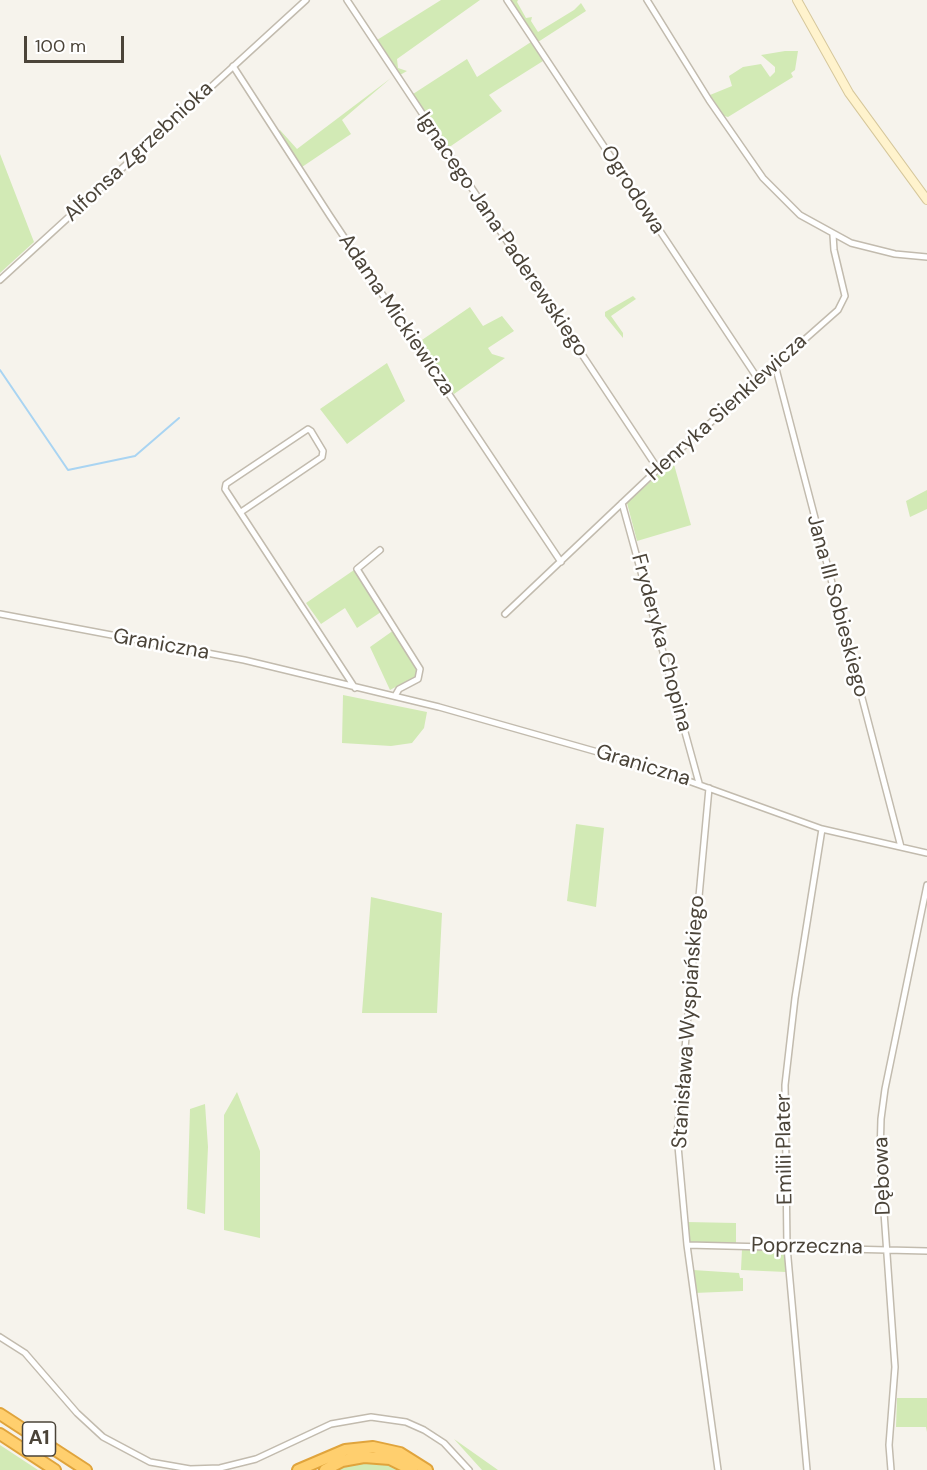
<!DOCTYPE html>
<meta charset="utf-8">
<style>
body{margin:0}
#map{position:relative;width:927px;height:1470px;overflow:hidden;background:#f6f3ec;font-family:"DM Sans",sans-serif}
canvas{display:block}
.scale{position:absolute;left:24px;top:36px;width:100px;height:27px;box-sizing:border-box;border:3px solid #4b4439;border-top:0;padding-left:8px;font-size:18px;line-height:21px;white-space:nowrap;color:#4b4439;-webkit-text-stroke:4px #fff;paint-order:stroke}
</style>
<div id="map">
<canvas width="927" height="1470"></canvas>
<div class="scale">100 m</div>
</div>
<script>
const c = document.querySelector('canvas').getContext('2d');
c.lineJoin = 'round';
function fill(path, color) { c.fillStyle = color; c.fill(path, 'evenodd'); }
const toPath = rows => new Path2D(rows.map(r => 'M' + r).join(''));
function stroke(path, color, width, dash) { c.strokeStyle = color; c.lineWidth = width; c.lineCap = dash ? 'butt' : 'round'; c.setLineDash(dash || []); c.stroke(path); }
function label(font, color, halo, rows, align = 'center') {
  c.font = font + ' "DM Sans",sans-serif'; c.lineWidth = 5; c.setLineDash([]); c.textBaseline = 'middle'; c.strokeStyle = halo; c.fillStyle = color; for (const [text, x, y, turn = 0] of rows) {
    c.save(); c.translate(x, y); c.rotate((+turn || 0) * Math.PI / 180); c.textAlign = isNaN(turn) ? turn : align; if (halo) c.strokeText(text, 0, 0); c.fillText(text, 0, 0); c.restore();
  }
}
const green = toPath([
 [441,0,480,0,397,59,398,68,407,71,400,75,377,40],
 [511,0,518,0,517,2,526,18,532,17,531,21,538,32,574,10,581,3,586,11,538,42],
 [531,42,543,61,489,95,502,111,448,148,413,94,467,59,477,77],
 [785,51,798,51,795,70,791,73,793,77,728,117,724,116,710,95,732,86,729,76,743,67,761,64,770,77,775,72,775,67,761,55],
 [391,78,342,120,351,134,302,167,278,131,280,130,297,149],
 [0,154,34,242,0,273],
 [633,296,636,299,611,316,623,333,623,338,605,316,605,312],
 [470,307,483,326,502,316,514,331,488,348,492,354,505,358,454,394,419,342],
 [387,363,405,401,347,444,320,409],
 [673,461,691,525,637,541,627,503],
 [927,490,927,509,910,517,906,501],
 [354,570,381,612,357,628,345,608,321,624,306,603],
 [394,630,415,663,416,670,416,676,390,690,370,647],
 [343,695,427,712,424,728,412,743,391,746,342,743],
 [576,824,604,828,596,907,567,901],
 [371,897,442,913,437,1013,362,1013],
 [237,1092,260,1151,260,1238,224,1230,224,1115],
 [205,1104,208,1147,205,1214,187,1209,190,1109],
 [687,1222,736,1223,736,1243,688,1243],
 [742,1249,781,1250,784,1252,786,1272,741,1270],
 [693,1270,739,1273,740,1278,743,1278,743,1291,694,1293],
 [897,1398,927,1398,927,1432,926,1427,896,1427],
 [454,1439,498,1470,482,1470],
 [0,1445,38,1470,0,1470],
 [383,1461,406,1470,332,1470,353,1462]
]);
const stream = toPath([
 [0,370,68,470,135,456,179,418]
]);
const street = toPath([
 [347,0,658,469],
 [507,0,758,379],
 [647,0,709,100,763,178,800,215,851,243,895,254,927,257],
 [233,66,330,216,561,562],
 [0,280,306,0],
 [775,365,901,847],
 [622,503,699,783],
 [241,512,322,457,323,451,311,431,308,429,226,484,225,489,355,688],
 [380,550,357,569,420,669,418,679,399,689,395,696],
 [0,614,244,660,439,707,647,766,822,829,927,853],
 [505,614,658,469,838,310,845,296,834,250,833,235],
 [709,788,677,1135,687,1245,718,1470],
 [687,1245,927,1251],
 [0,1337,25,1353,77,1413,103,1437,150,1462,190,1469,220,1468,256,1459,331,1424,371,1417,406,1422,424,1430,444,1443,469,1470],
 [807,1470,787,1247,785,1085,795,998,822,829],
 [891,1470,889,1445,895,1367,880,1156,881,1119,885,1089,927,885]
]);
const secondary = toPath([
 [797,0,849,93,927,200]
]);
const highway = toPath([
 [0,1414,86,1470],
 [0,1434,55,1470],
 [298,1470,345,1450,373,1447,400,1453,427,1470],
 [325,1470,342,1461,364,1457,390,1459,412,1470]
]);
const shields = [
 [39,1439,33]
];
const shieldNames = [
 ["A1",39,1439]
];
const streetNames = [
 ["Alfonsa Zgrzebnioka",139,152,-43],
 ["Ogrodowa",632,190,57],
 ["Ignacego Jana Paderewskiego",502,235,56],
 ["Adama Mickiewicza",396,315,56],
 ["Henryka Sienkiewicza",727,408,-42],
 ["Jana III Sobieskiego",837,606,75],
 ["Fryderyka Chopina",661,643,75],
 ["Graniczna",161,645,10],
 ["Graniczna",643,766,17],
 ["Stanisława Wyspiańskiego",689,1022,-86],
 ["Emilii Plater",785,1149,-91],
 ["Dębowa",883,1176,-92],
 ["Poprzeczna",807,1247,1]
];
fill(green, '#d2eab5');
stroke(stream, '#a9d4f2', 2);
stroke(street, '#c2bbae', 8);
stroke(secondary, '#d6c79b', 10);
stroke(highway, '#e0a43c', 14);
stroke(street, '#fff', 5);
stroke(secondary, '#fff3cd', 8);
stroke(highway, '#ffcf6e', 10);
for (const [x, y, w] of shields) { const box = new Path2D(); box.roundRect(x - w / 2, y - 17, w, 34, 4.5); c.fillStyle = '#fff'; c.fill(box); stroke(box, '#4b4439', 1.5); }
label('bold 20px', '#4b4439', null, shieldNames);
label('21px', '#4b4439', '#fff', streetNames);
</script>
